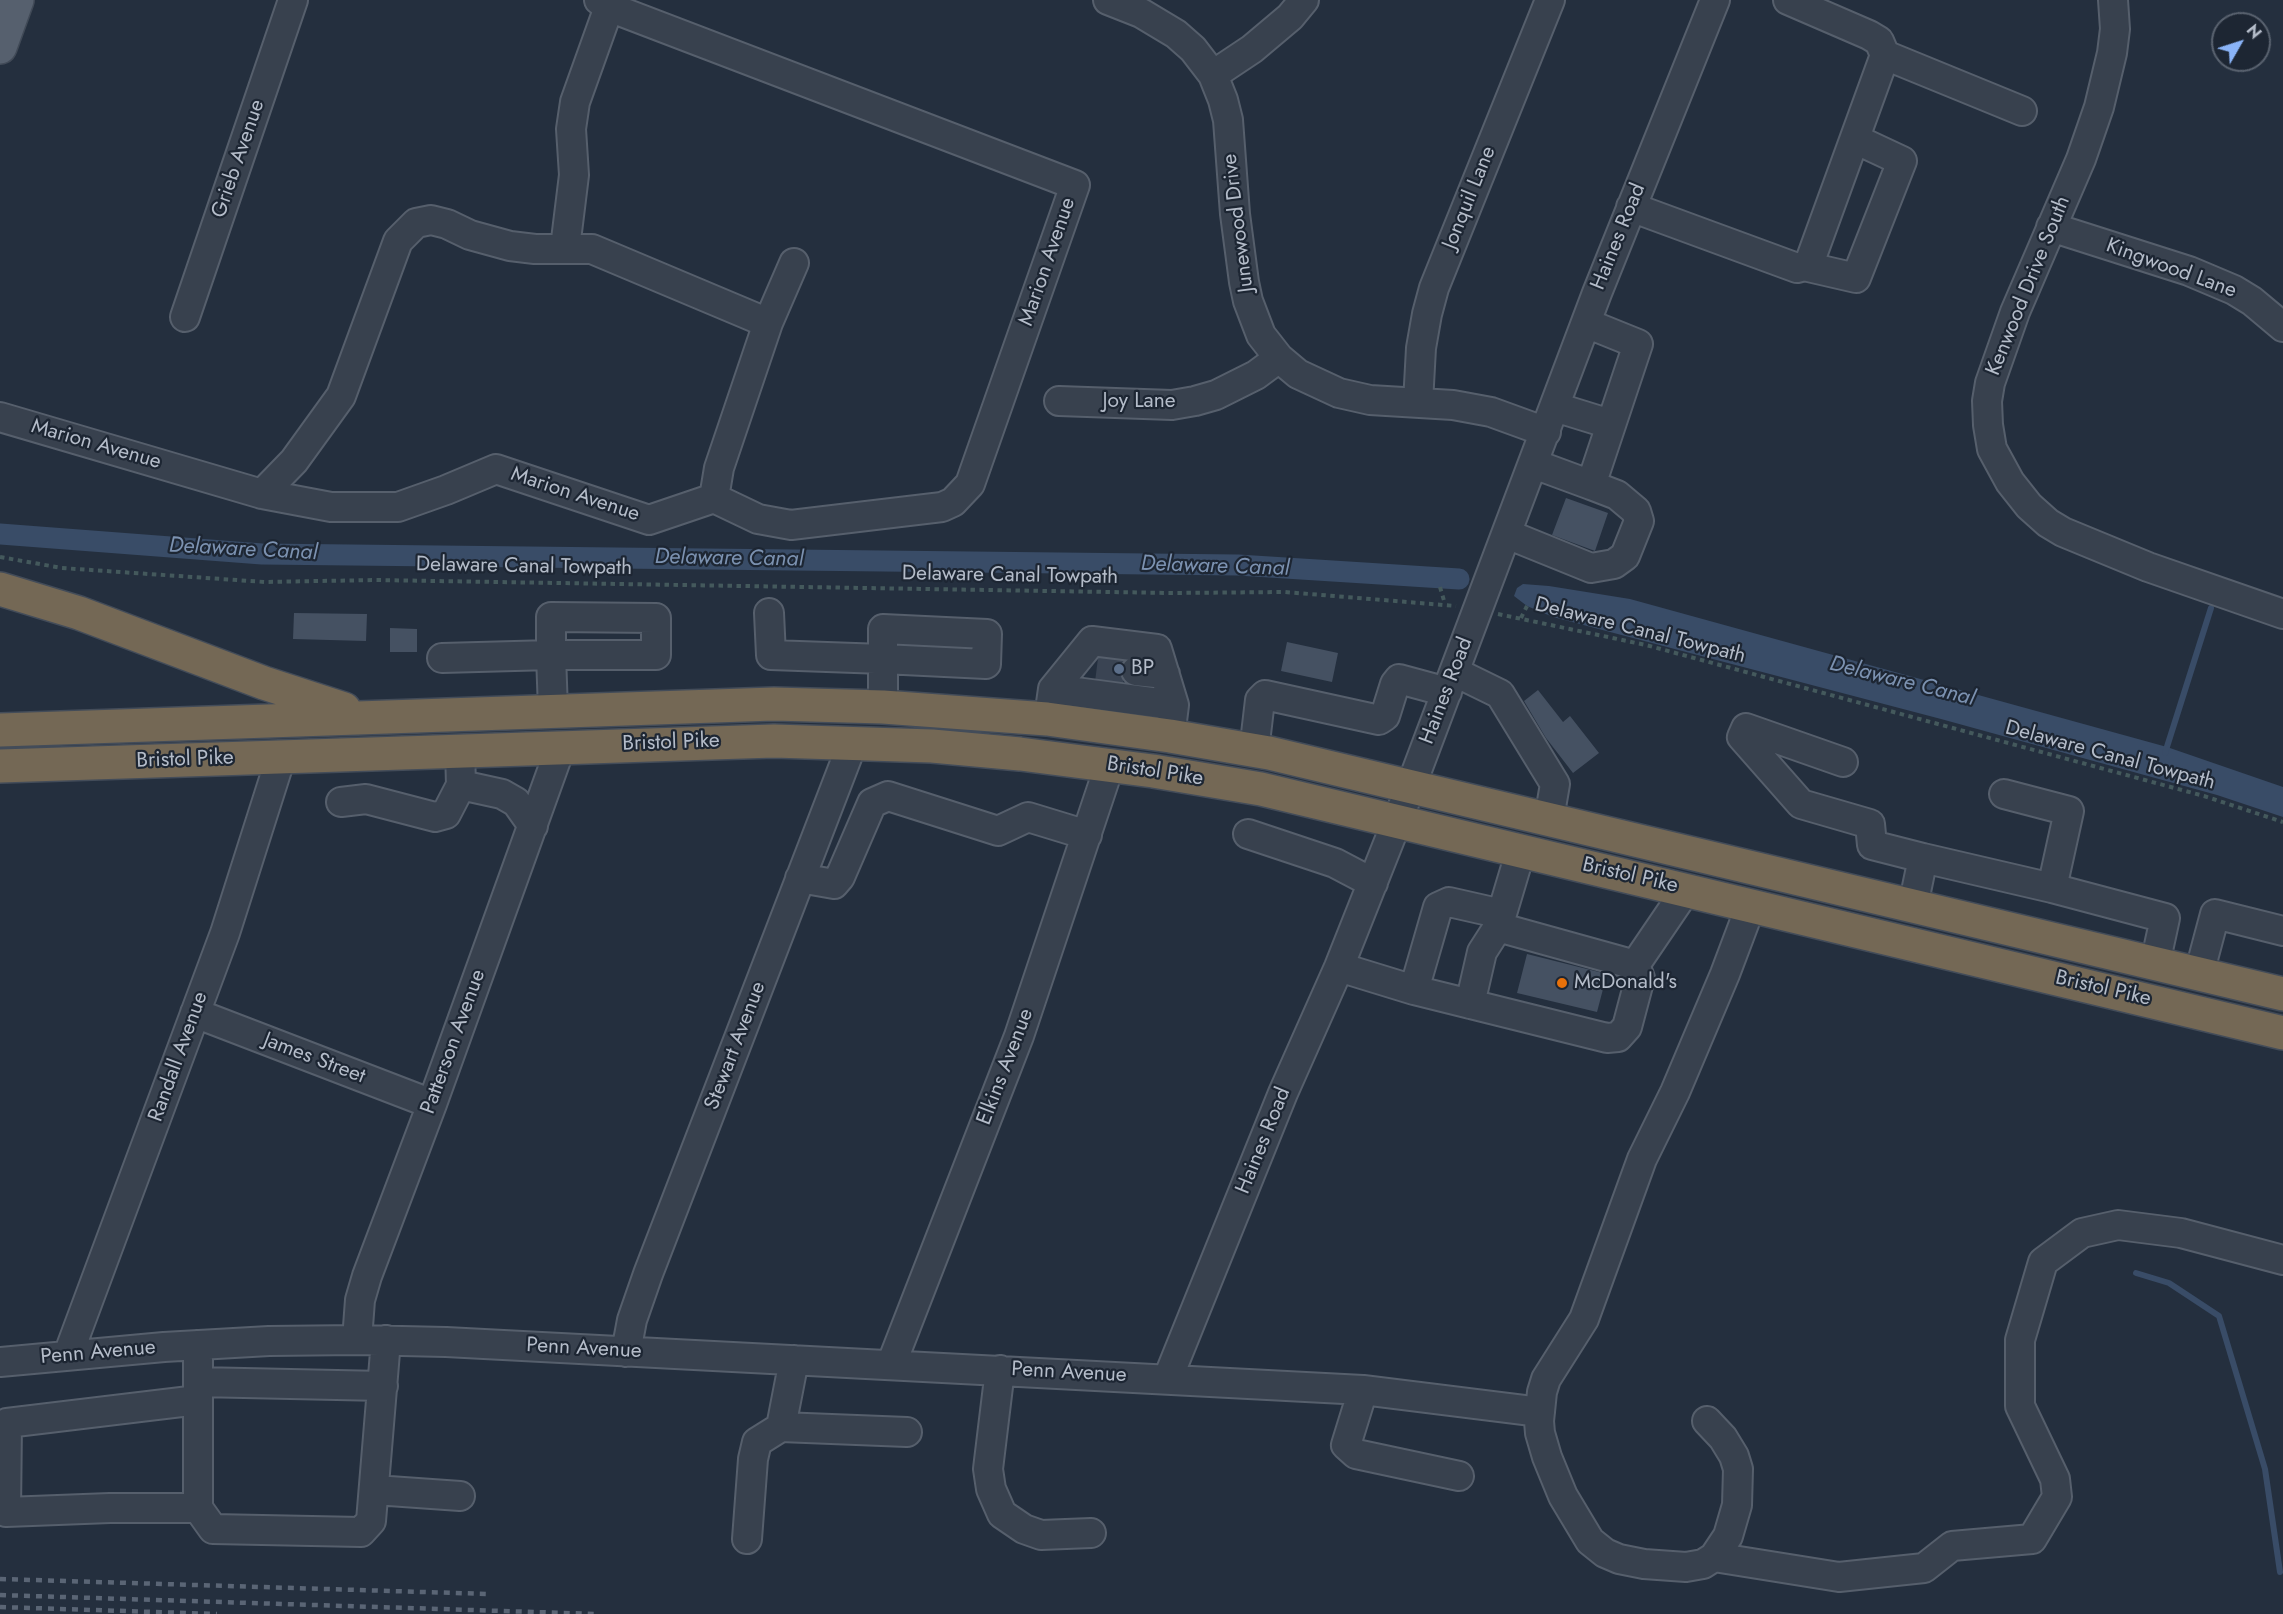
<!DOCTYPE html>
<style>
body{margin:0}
#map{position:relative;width:2283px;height:1614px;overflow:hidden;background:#242f3e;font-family:Jost,sans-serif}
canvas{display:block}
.north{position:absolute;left:2211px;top:12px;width:60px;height:60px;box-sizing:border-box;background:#1d2633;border:2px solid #59626f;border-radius:50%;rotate:51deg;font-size:16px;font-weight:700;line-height:24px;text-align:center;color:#b4bcc9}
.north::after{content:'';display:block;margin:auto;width:21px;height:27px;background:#8ab4f8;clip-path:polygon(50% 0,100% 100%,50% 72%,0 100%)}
</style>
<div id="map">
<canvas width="2283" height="1614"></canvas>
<div class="north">N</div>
</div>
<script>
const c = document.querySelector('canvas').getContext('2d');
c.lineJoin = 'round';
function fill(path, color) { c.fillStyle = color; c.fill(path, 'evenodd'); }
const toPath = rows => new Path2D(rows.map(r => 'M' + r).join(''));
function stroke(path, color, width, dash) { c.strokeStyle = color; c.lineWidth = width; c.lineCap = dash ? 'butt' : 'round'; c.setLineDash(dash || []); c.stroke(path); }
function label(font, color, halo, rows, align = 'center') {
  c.font = font + ' Jost,sans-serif'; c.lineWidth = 4.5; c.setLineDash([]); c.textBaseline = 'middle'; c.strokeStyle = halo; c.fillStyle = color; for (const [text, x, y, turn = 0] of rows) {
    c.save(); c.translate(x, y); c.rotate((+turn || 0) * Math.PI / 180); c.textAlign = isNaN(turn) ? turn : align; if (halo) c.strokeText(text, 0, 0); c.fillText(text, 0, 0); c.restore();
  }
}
const water = toPath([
 [1523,584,1549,586,1630,599,2167,747,2283,787,2283,817,2217,795,1941,719,1553,617,1527,606,1514,596,1517,588]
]);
const stream = toPath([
 [2165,753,2211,608],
 [2136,1273,2169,1283,2219,1316,2265,1469,2280,1572]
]);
const canal = toPath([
 [0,534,262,554,1238,565,1459,579]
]);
const building = toPath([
 [1566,498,1608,513,1595,551,1552,535],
 [294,613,367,614,366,641,293,639],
 [390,628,417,629,417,652,390,652],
 [1287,642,1338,653,1332,682,1281,671],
 [1538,690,1563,722,1570,716,1599,753,1573,773,1546,738,1524,701],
 [1527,954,1607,974,1597,1012,1517,993]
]);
const minorTunnel = toPath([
 [1097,666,1136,671]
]);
const path = toPath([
 [0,557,62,568,265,582,375,580,1171,593,1285,592,1456,606],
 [1440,587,1445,604],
 [1498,614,1646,645,2204,796,2283,822],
 [1521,618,1527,606]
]);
const minor = toPath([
 [599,0,609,7,1075,185,970,484,953,502,942,507,791,525,758,519,714,498,719,468,768,323,794,263],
 [1108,0,1141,13,1176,34,1193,49,1213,75,1223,100,1228,120,1235,214,1244,282,1248,301,1261,335,1279,358,1298,374,1339,393,1370,400,1453,405,1491,412,1546,432],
 [2113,0,2115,29,2112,53,2099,107,2081,159,2015,312,1990,383,1987,401,1988,425,1992,449,2010,482,2029,506,2048,523,2063,532,2148,567,2283,614],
 [1885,55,2022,111],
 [1213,75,1252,49,1290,17,1304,0],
 [1631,207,1797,268,1804,266,1810,261,1885,55,1879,41,1869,35,1788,0],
 [2051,227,2189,271,2234,290,2252,301,2283,327],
 [565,248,574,175,571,129,575,102,609,7],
 [1804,266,1856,278,1902,161,1855,139],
 [185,317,293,0],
 [1059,401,1172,405,1195,401,1216,395,1256,375,1279,358],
 [1418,403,1421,348,1427,314,1434,288,1550,0],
 [1555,407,1610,424],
 [0,417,262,494,331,507,398,507,446,490,496,469,649,520,714,498],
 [1534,464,1591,485,1638,344,1586,323],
 [262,494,294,461,341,396,398,241,416,223,431,220,447,224,470,235,510,246,535,249,592,249,768,323],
 [1507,534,1591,568,1614,564,1625,556,1639,521,1636,511,1617,495,1591,485],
 [769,613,771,655,883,659,986,664,987,634,883,629,883,707],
 [442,658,551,655,656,655,656,618,551,617,551,655,553,710],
 [1136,671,1165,674],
 [1455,672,1500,694,1555,784,1549,819],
 [1053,689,1092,641,1157,649,1174,705],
 [1051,703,1053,689,1174,705,1172,721],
 [1254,751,1260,700,1265,695,1379,720,1385,716,1395,684,1399,679,1447,692],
 [1843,762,1746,728,1742,737,1801,804,1870,824,1872,845,1923,858],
 [461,785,502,794,516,802,533,826],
 [2004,794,2069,811,2052,888],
 [341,802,366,799,435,817,446,814,461,785,460,750],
 [1248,834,1335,863,1373,883],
 [800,878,834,884,840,877,872,803,888,796,998,831,1028,817,1087,835],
 [1913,906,1923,858,2052,888,2165,918,2155,964],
 [1502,914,1449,902,1438,907,1414,990,1607,1038,1618,1037,1627,1027,1640,978,1635,965],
 [1498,927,1635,965],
 [1635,965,1686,890],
 [1339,967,1414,990],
 [2199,974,2215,914,2283,931],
 [1470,1004,1482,952,1498,927,1521,850],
 [195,1013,432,1104],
 [357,1340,360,1300,367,1276,432,1104,561,746],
 [198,1345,198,1508,110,1508,6,1512,7,1423,198,1400],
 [626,1352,632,1320,648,1274,853,742],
 [68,1355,225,933,281,757],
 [0,1362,164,1347,269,1341,357,1340,446,1342,1363,1390,1540,1412],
 [891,1365,1019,1036,1110,764],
 [1000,1370,988,1469,991,1489,1002,1514,1024,1529,1041,1535,1091,1533],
 [1168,1378,1283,1093,1339,967,1411,786,1597,293,1715,0],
 [198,1382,383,1386],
 [1363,1390,1346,1445,1356,1454,1459,1476],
 [1707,1421,1723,1438,1734,1456,1738,1469,1737,1505,1728,1536,1714,1557,1703,1564,1686,1567,1644,1564,1619,1559,1605,1553,1590,1541,1563,1496,1547,1457,1540,1433,1539,1421,1542,1392,1546,1379,1584,1319,1642,1159,1675,1092,1725,974,1751,905],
 [781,1427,907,1432],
 [375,1490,460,1496],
 [198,1508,213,1529,361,1532,371,1521,386,1340],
 [747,1539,753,1459,757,1442,781,1427,794,1360],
 [1714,1557,1839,1577,1924,1568,1952,1546,2032,1539,2057,1497,2055,1479,2020,1406,2020,1340,2043,1262,2082,1233,2118,1225,2181,1233,2283,1260]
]);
const major = toPath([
 [0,47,17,0]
]);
const highway = toPath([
 [0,589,79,613,264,683,344,709],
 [0,730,774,704,883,707,1047,719,1170,736,1269,753,2283,994],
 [0,766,774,741,932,746,1020,754,1153,771,1261,789,2283,1033]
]);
const rail = toPath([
 [0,1579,489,1594],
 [0,1595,597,1614],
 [0,1607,217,1614]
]);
const markers = [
 [1119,669,6,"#5c6f8a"],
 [1562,983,6,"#e8710a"]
];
const streetNames = [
 ["Grieb Avenue",239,159,-71],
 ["Jonquil Lane",1470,198,-68],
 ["Junewood Drive",1239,223,-97],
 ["Haines Road",1619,237,-68],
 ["Marion Avenue",1048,262,-71],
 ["Kingwood Lane",2171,269,20],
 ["Kenwood Drive South",2029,286,-68],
 ["Joy Lane",1139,402],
 ["Marion Avenue",96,445,16],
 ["Marion Avenue",575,495,18],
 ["Delaware Canal Towpath",524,567,1],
 ["Delaware Canal Towpath",1010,576,1],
 ["Delaware Canal Towpath",1640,631,14],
 ["Haines Road",1447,691,-69],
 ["Bristol Pike",671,743,-2],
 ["Delaware Canal Towpath",2110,756,15],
 ["Bristol Pike",185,760,-2],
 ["Bristol Pike",1155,772,9],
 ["Bristol Pike",1630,876,13],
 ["Bristol Pike",2103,989,13],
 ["Patterson Avenue",454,1042,-70],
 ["Stewart Avenue",736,1046,-69],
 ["Randall Avenue",179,1057,-70],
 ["James Street",314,1059,21],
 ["Elkins Avenue",1006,1067,-69],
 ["Haines Road",1264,1141,-68],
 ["Penn Avenue",584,1349,3],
 ["Penn Avenue",98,1353,-5],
 ["Penn Avenue",1069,1373,3]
];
const poiNames = [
 ["BP",1131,669],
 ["McDonald's",1574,983]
];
const waterNames = [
 ["Delaware Canal",243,550,3],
 ["Delaware Canal",729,559,1],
 ["Delaware Canal",1215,567,2],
 ["Delaware Canal",1902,682,14]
];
fill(water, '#394c67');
stroke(stream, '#394c67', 6);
stroke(canal, '#394c67', 21);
fill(building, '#455162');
stroke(minorTunnel, '#3a4453', 28, [28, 14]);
stroke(minor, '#565f6c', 32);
stroke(major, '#414a57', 36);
stroke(highway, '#434c59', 36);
stroke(path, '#44595c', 4, [4.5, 4.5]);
stroke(minor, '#38414e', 28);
stroke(major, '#56606e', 33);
stroke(highway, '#746855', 33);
stroke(rail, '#5a6575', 4.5, [6, 6]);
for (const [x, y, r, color] of markers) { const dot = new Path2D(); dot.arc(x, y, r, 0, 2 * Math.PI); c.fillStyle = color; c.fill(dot); stroke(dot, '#1d2633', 2); }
label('21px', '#b4bcc9', '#1d2633', streetNames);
label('21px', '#b4bcc9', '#1d2633', poiNames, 'left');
label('italic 22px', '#7c92b1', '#1d2633', waterNames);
</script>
